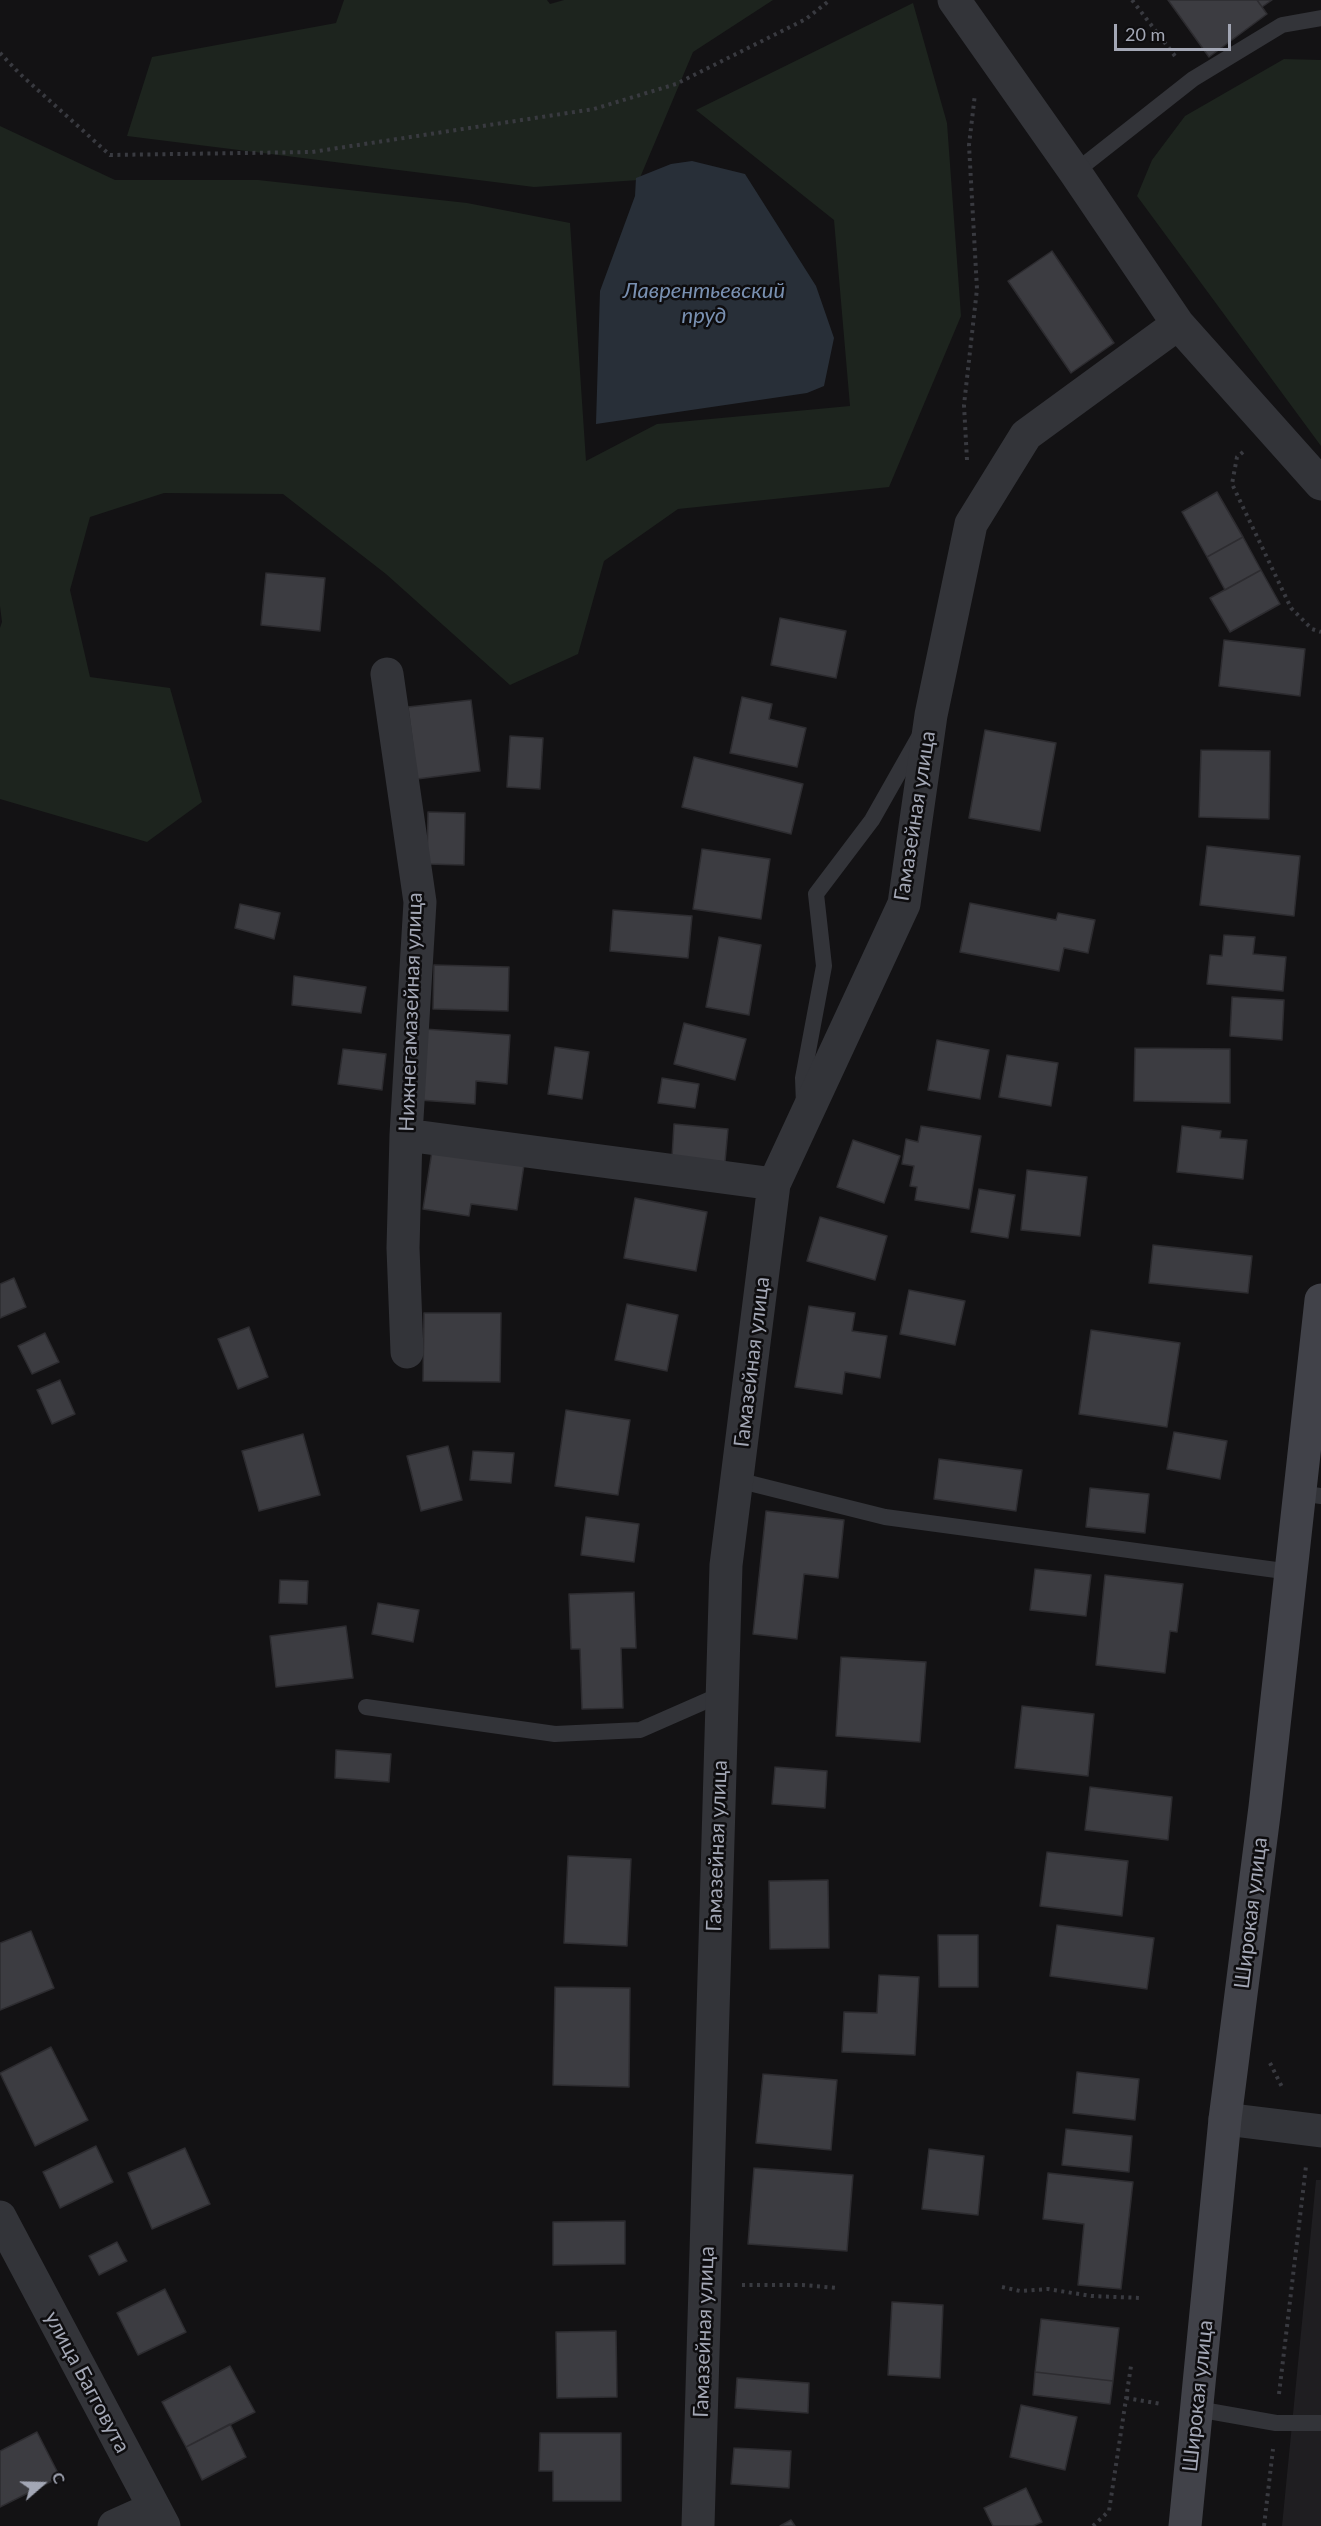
<!DOCTYPE html>
<meta charset="utf-8">
<style>
body{margin:0}
#map{position:relative;width:1321px;height:2526px;overflow:hidden;background:#131214;font-family:Lato,sans-serif}
canvas{display:block}
.north{position:absolute;left:12px;top:2454px;width:60px;height:60px;-webkit-text-stroke:4px #0e0d0f;paint-order:stroke;rotate:70deg;font-size:16px;font-weight:700;line-height:24px;text-align:center;color:#a3a7b5}
.north::after{content:'';display:block;margin:auto;width:21px;height:27px;background:#a3a7b5;clip-path:polygon(50% 0,100% 100%,50% 72%,0 100%)}
.scale{position:absolute;left:1114px;top:24px;width:117px;height:27px;box-sizing:border-box;border:3px solid #a3a7b5;border-top:0;padding-left:8px;font-size:18px;line-height:21px;white-space:nowrap;color:#a3a7b5;-webkit-text-stroke:4px #0e0d0f;paint-order:stroke}
</style>
<div id="map">
<canvas width="1321" height="2526"></canvas>
<div class="north">С</div>
<div class="scale">20 m</div>
</div>
<script>
const c = document.querySelector('canvas').getContext('2d');
c.lineJoin = 'round';
function fill(path, color) { c.fillStyle = color; c.fill(path, 'evenodd'); }
const toPath = rows => new Path2D(rows.map(r => 'M' + r).join(''));
function stroke(path, color, width, dash) { c.strokeStyle = color; c.lineWidth = width; c.lineCap = dash ? 'butt' : 'round'; c.setLineDash(dash || []); c.stroke(path); }
function label(font, color, halo, rows, align = 'center') {
  c.font = font + ' Lato,sans-serif'; c.lineWidth = 5; c.setLineDash([]); c.textBaseline = 'middle'; c.strokeStyle = halo; c.fillStyle = color; for (const [text, x, y, turn = 0] of rows) {
    c.save(); c.translate(x, y); c.rotate((+turn || 0) * Math.PI / 180); c.textAlign = isNaN(turn) ? turn : align; if (halo) c.strokeText(text, 0, 0); c.fillText(text, 0, 0); c.restore();
  }
}
const built = toPath([
 [1316,2180,1321,2180,1321,2526,1282,2526]
]);
const green = toPath([
 [344,0,547,0,550,4,564,0,773,0,693,52,639,180,534,187,127,136,152,57,336,23],
 [913,3,947,123,961,316,889,487,678,509,604,561,578,654,510,685,386,574,283,494,164,493,90,517,70,590,90,677,170,688,202,802,147,842,0,799,0,628,2,622,0,606,0,126,115,180,258,180,467,203,570,223,586,461,657,424,850,406,834,220,696,110],
 [1284,59,1321,60,1321,446,1137,196,1152,160,1185,116]
]);
const water = toPath([
 [692,161,745,174,816,286,834,338,824,386,807,393,596,424,600,291,635,196,636,178,671,164]
]);
const building = toPath([
 [1168,0,1257,0,1267,14,1209,57,1168,0],
 [1257,0,1272,0,1262,7,1257,0],
 [1052,251,1114,343,1071,373,1008,281,1052,251],
 [1217,492,1243,537,1207,557,1182,512,1217,492],
 [1243,537,1261,570,1225,590,1207,557,1243,537],
 [1261,570,1280,604,1230,632,1210,598,1261,570],
 [266,573,325,578,320,631,261,625,266,573],
 [780,618,846,631,836,678,771,665,780,618],
 [1224,640,1305,649,1300,696,1219,686,1224,640],
 [742,697,772,704,769,719,806,728,797,767,730,753,742,697],
 [471,700,480,771,417,779,408,707,471,700],
 [985,730,1056,743,1040,831,969,818,985,730],
 [510,736,543,738,540,789,507,787,510,736],
 [1201,750,1270,751,1269,819,1199,817,1201,750],
 [694,757,803,784,791,834,682,807,694,757],
 [428,812,465,813,464,865,427,864,428,812],
 [1207,846,1300,856,1294,916,1200,905,1207,846],
 [702,849,770,859,761,919,693,909,702,849],
 [970,903,1056,920,1058,913,1095,920,1088,953,1064,948,1059,971,960,952,970,903],
 [240,904,280,913,274,939,235,928,240,904],
 [613,910,692,916,688,958,610,951,613,910],
 [1224,935,1255,937,1253,954,1286,957,1283,991,1207,984,1210,955,1222,956,1224,935],
 [719,937,761,945,749,1015,706,1007,719,937],
 [434,965,509,967,508,1011,433,1009,434,965],
 [294,976,366,987,361,1013,292,1005,294,976],
 [1232,997,1284,1000,1282,1040,1230,1036,1232,997],
 [684,1023,746,1039,735,1080,674,1064,684,1023],
 [424,1029,510,1035,507,1084,476,1081,475,1104,419,1100,424,1029],
 [937,1040,989,1050,980,1099,928,1090,937,1040],
 [555,1047,589,1052,582,1099,548,1094,555,1047],
 [1135,1048,1230,1049,1230,1103,1134,1101,1135,1048],
 [343,1049,386,1054,382,1090,338,1084,343,1049],
 [1007,1055,1058,1063,1051,1106,999,1097,1007,1055],
 [662,1078,699,1084,695,1108,658,1103,662,1078],
 [674,1124,728,1129,725,1162,672,1157,674,1124],
 [921,1126,981,1136,969,1209,915,1200,917,1187,910,1186,914,1166,902,1164,906,1139,918,1142,921,1126],
 [1182,1126,1221,1131,1220,1138,1247,1140,1243,1179,1177,1172,1182,1126],
 [853,1140,900,1156,884,1203,837,1187,853,1140],
 [432,1151,524,1165,517,1210,471,1204,469,1216,423,1209,432,1151],
 [1027,1170,1087,1177,1080,1236,1021,1230,1027,1170],
 [979,1189,1015,1195,1008,1238,971,1232,979,1189],
 [635,1198,707,1212,696,1271,624,1258,635,1198],
 [820,1217,887,1236,875,1280,807,1261,820,1217],
 [1153,1245,1252,1256,1248,1293,1149,1283,1153,1245],
 [14,1278,26,1307,0,1318,0,1284,14,1278],
 [909,1290,965,1301,955,1345,900,1334,909,1290],
 [627,1304,678,1315,667,1371,615,1360,627,1304],
 [809,1306,855,1313,852,1331,887,1336,880,1378,845,1372,842,1394,795,1387,809,1306],
 [424,1313,501,1313,500,1382,423,1381,424,1313],
 [249,1327,268,1377,238,1389,218,1339,249,1327],
 [1091,1330,1180,1343,1167,1427,1079,1414,1091,1330],
 [45,1333,59,1362,32,1374,18,1346,45,1333],
 [60,1380,75,1414,52,1424,37,1390,60,1380],
 [566,1410,630,1420,618,1495,555,1486,566,1410],
 [1174,1432,1227,1441,1220,1479,1167,1469,1174,1432],
 [303,1434,320,1495,259,1511,242,1451,303,1434],
 [448,1446,462,1500,421,1511,407,1456,448,1446],
 [473,1451,514,1453,511,1483,470,1480,473,1451],
 [939,1459,1022,1470,1016,1511,934,1499,939,1459],
 [1090,1488,1149,1494,1145,1533,1086,1527,1090,1488],
 [766,1511,844,1520,838,1578,804,1574,797,1639,753,1634,766,1511],
 [586,1517,639,1524,634,1562,581,1555,586,1517],
 [1035,1569,1091,1575,1086,1616,1030,1610,1035,1569],
 [1105,1575,1183,1584,1177,1632,1170,1631,1165,1673,1096,1665,1105,1575],
 [280,1580,308,1581,307,1604,279,1603,280,1580],
 [634,1592,636,1648,621,1648,623,1708,582,1709,580,1649,571,1649,569,1594,634,1592],
 [378,1603,419,1610,413,1642,372,1634,378,1603],
 [346,1626,353,1678,276,1687,270,1636,346,1626],
 [841,1657,926,1662,920,1742,836,1736,841,1657],
 [1022,1706,1094,1714,1088,1776,1015,1768,1022,1706],
 [336,1750,391,1754,389,1782,335,1778,336,1750],
 [775,1767,827,1771,825,1808,772,1804,775,1767],
 [1090,1787,1172,1797,1168,1840,1085,1830,1090,1787],
 [1047,1852,1128,1861,1122,1916,1040,1906,1047,1852],
 [568,1856,631,1859,627,1946,564,1943,568,1856],
 [828,1880,829,1948,770,1949,769,1881,828,1880],
 [1057,1925,1154,1938,1147,1989,1050,1976,1057,1925],
 [31,1931,54,1988,0,2010,0,1943,31,1931],
 [938,1935,978,1935,978,1987,939,1987,938,1935],
 [879,1975,919,1977,915,2055,842,2052,844,2012,877,2013,879,1975],
 [555,1987,630,1988,629,2087,553,2085,555,1987],
 [51,2047,88,2120,35,2146,0,2073,51,2047],
 [1077,2072,1139,2079,1135,2120,1073,2113,1077,2072],
 [763,2074,837,2080,831,2150,756,2143,763,2074],
 [1066,2129,1132,2136,1129,2172,1062,2165,1066,2129],
 [96,2146,113,2182,60,2208,43,2172,96,2146],
 [185,2148,210,2204,152,2229,128,2173,185,2148],
 [929,2149,984,2156,978,2215,922,2209,929,2149],
 [754,2168,853,2175,847,2251,748,2244,754,2168],
 [1048,2173,1133,2182,1121,2289,1078,2285,1084,2224,1043,2219,1048,2173],
 [625,2221,625,2264,553,2265,553,2222,625,2221],
 [117,2242,127,2261,99,2275,89,2256,117,2242],
 [165,2289,186,2332,138,2355,117,2313,165,2289],
 [892,2302,943,2305,940,2378,888,2375,892,2302],
 [1041,2319,1119,2328,1113,2381,1035,2372,1041,2319],
 [616,2331,617,2397,557,2398,556,2332,616,2331],
 [230,2366,255,2412,186,2447,162,2402,230,2366],
 [1035,2372,1113,2381,1110,2404,1033,2395,1035,2372],
 [737,2378,809,2383,808,2413,735,2408,737,2378],
 [1021,2405,1077,2417,1065,2470,1010,2457,1021,2405],
 [230,2424,246,2457,202,2480,186,2447,230,2424],
 [37,2432,60,2477,0,2507,0,2451,37,2432],
 [540,2433,621,2433,621,2501,553,2501,553,2471,539,2471,540,2433],
 [734,2448,791,2451,789,2488,731,2484,734,2448],
 [1026,2488,1042,2522,1033,2526,993,2526,984,2508,1026,2488],
 [791,2520,795,2526,780,2526,791,2520]
]);
const path = toPath([
 [1132,0,1175,56],
 [0,53,19,73,110,155,312,152,594,109,676,84,806,19,830,0],
 [1243,452,1237,457,1232,484,1291,608,1312,629,1321,632],
 [967,460,964,405,977,289,969,145,975,94],
 [1270,2063,1283,2089],
 [742,2285,803,2285,837,2288],
 [1002,2287,1020,2291,1048,2289,1091,2296,1142,2298],
 [1279,2394,1306,2166],
 [1126,2398,1161,2404],
 [1093,2526,1109,2511,1131,2366],
 [1264,2526,1273,2449]
]);
const lane = toPath([
 [1075,172,1193,79,1282,25,1321,18],
 [804,1104,803,1078,824,966,816,894,872,820,919,737],
 [737,1480,885,1517,1291,1572],
 [1300,1493,1321,1496],
 [366,1707,555,1734,640,1730,722,1694],
 [1197,2409,1276,2423,1321,2423]
]);
const street = toPath([
 [954,0,1075,172,1178,324,1321,484],
 [387,674,420,902,406,1135,403,1248,407,1352],
 [406,1135,774,1184],
 [1225,2119,1321,2131],
 [0,2217,164,2526],
 [114,2526,154,2508],
 [698,2526,726,1565,774,1184,904,904,931,715,971,524,1026,435,1178,324]
]);
const secondary = toPath([
 [1185,2526,1225,2119,1265,1807,1321,1300]
]);
const streetNames = [
 ["Гамазейная улица",915,816,-81],
 ["Нижнегамазейная улица",411,1012,-88],
 ["Гамазейная улица",752,1362,-83],
 ["Гамазейная улица",717,1846,-88],
 ["Широкая улица",1251,1913,-83],
 ["Гамазейная улица",704,2332,-88],
 ["улица Багговута",87,2382,62],
 ["Широкая улица",1198,2396,-84]
];
const waterNames = [
 ["Лаврентьевский",704,291],
 ["пруд",704,316]
];
fill(built, '#1f1e21');
fill(green, '#1d241e');
fill(water, '#282f38');
fill(building, '#3c3c41');
stroke(building, '#2d2c30', 1.5);
stroke(path, '#393a40', 4, [3, 4.5]);
stroke(lane, '#333439', 16);
stroke(street, '#333439', 33);
stroke(secondary, '#414249', 33);
label('21px', '#a3a7b5', '#0e0d0f', streetNames);
label('italic 22px', '#7990b1', '#0e0d0f', waterNames);
</script>
